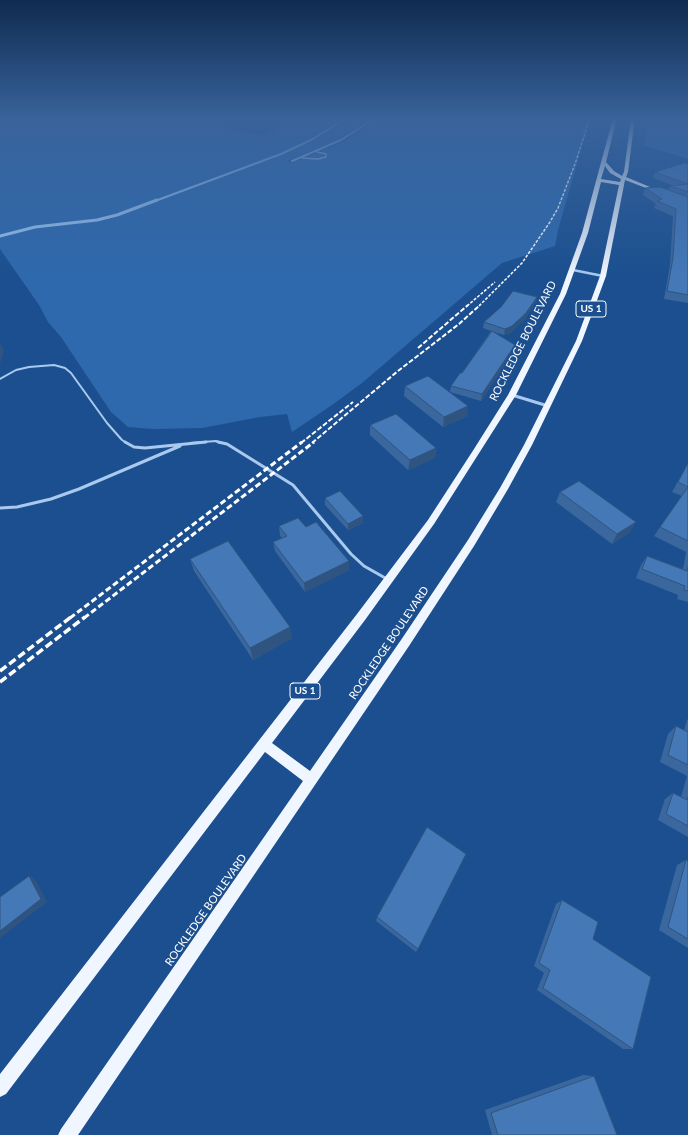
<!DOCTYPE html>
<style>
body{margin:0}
canvas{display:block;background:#1b4f8f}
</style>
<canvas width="688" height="1135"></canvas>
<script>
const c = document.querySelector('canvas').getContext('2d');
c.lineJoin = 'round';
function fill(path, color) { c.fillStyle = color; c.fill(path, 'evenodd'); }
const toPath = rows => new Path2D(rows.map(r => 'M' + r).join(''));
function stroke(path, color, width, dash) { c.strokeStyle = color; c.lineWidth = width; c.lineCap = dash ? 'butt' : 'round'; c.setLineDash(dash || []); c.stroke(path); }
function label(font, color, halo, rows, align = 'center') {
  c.font = font + ' Lato,sans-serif'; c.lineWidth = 3.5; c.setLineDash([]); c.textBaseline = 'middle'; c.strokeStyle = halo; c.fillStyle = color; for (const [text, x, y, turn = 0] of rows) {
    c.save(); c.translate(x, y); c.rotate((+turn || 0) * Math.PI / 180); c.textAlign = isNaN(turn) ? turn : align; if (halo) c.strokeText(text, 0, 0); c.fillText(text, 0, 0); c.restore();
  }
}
const green = toPath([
 [0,118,208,118,227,129,262,135,301,118,371,118,338,140,287,161,292,163,345,141,379,118,590,118,558,230,555,246,502,263,362,383,332,405,292,432,287,414,260,417,202,428,153,429,128,427,111,412,61,337,48,322,39,305,0,249],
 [648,118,688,127,688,159,644,145]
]);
const streamFar1 = toPath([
 [155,201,281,154,311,140,347,118]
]);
const stream = toPath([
 [0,236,35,227,97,220,117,215,157,200]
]);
const laneFar2 = toPath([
 [302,158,318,159,326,157,326,154,317,152]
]);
const laneFar1 = toPath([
 [0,379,16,370,29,367,54,365,65,368,71,373,107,423,122,440,127,443],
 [190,443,216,441,222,443]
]);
const lane = toPath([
 [125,442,134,447,145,448,206,442],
 [218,442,227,444,293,485,351,554,364,566,387,579],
 [0,508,17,507,51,499,79,489,180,446]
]);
const streetFar2 = toPath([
 [292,161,341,140,375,118]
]);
const streetFar1 = toPath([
 [573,270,603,276]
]);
const street = toPath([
 [512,395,548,406]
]);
const primary = toPath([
 [613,118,617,118,606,162,614,171,622,176,624,172,631,118,635,118,628,172,626,177,650,187,646,188,625,180,606,276,582,341,532,445,508,489,474,546,409,646,78,1135,58,1135,61,1129,303,781,265,752,6,1094,0,1097,0,1074,357,614,428,520,474,449,508,395,560,294,582,233,613,118],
 [605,166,610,173,621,179,620,182,601,179,605,166],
 [601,182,619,185,600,276,576,341,524,445,500,488,468,540,401,640,310,771,272,743,365,620,434,524,516,395,566,294,588,233,601,182]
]);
const railFar3 = toPath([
 [467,306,495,282],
 [479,306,522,263,550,222,558,208,575,164,590,118]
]);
const railFar2 = toPath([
 [418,348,468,305],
 [301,443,353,402],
 [312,443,398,371,459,324,480,305]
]);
const railFar1 = toPath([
 [70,618,302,442],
 [84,618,314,442]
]);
const rail = toPath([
 [0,671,71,617],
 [0,682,85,617]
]);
const wall = toPath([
 [688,164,688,303,664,299,670,265,673,216,654,208,656,204,643,195,645,188,668,190,670,186,672,185,653,178,655,172],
 [537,297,535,303,525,319,510,333,504,335,494,332,513,352,481,401,450,392,451,386,462,373,491,331,483,328,484,322],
 [405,386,467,416,443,427,404,396],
 [370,425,436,448,435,458,408,470,370,435],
 [688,463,688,602,677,599,678,595,636,578,641,565,647,556,683,569,686,552,654,536,660,527,682,496,672,492],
 [560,492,630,532,612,544,556,502],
 [325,498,363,523,348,530,325,505],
 [279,526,306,527,349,570,305,592,275,551,273,542,282,538,280,536],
 [190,559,292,638,253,660,194,571],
 [688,719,688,837,658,820,665,799,673,793,681,797,687,776,660,762,668,734,676,726,684,730,687,720],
 [686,860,688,861,688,948,659,930,677,865],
 [562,900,593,939,633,1049,623,1049,537,990,544,973,534,966,556,904],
 [377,917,418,949,416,952,376,921],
 [583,1075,594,1076,617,1135,492,1135,485,1110]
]);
const shadedWall = toPath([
 [537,297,535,303,525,319,510,333,504,335,505,329],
 [1,344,4,350,0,364,0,346],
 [515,345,513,352,481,401,482,394],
 [468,406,467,416,443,427,444,417],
 [436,448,435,458,408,470,410,460],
 [363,516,363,523,348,530,348,524],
 [636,522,630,532,612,544,617,534],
 [349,561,349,570,305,592,304,583],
 [290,627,292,638,253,660,250,648],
 [29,876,35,879,47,902,0,938,0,931]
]);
const building = toPath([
 [685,163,688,164,688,192,670,186,688,184,655,172,685,163],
 [660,187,688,197,688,295,667,291,673,258,676,209,657,201,662,199,645,188,660,187],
 [513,291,537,297,526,313,512,326,505,329,484,322,501,307,513,291],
 [492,331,515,345,482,394,451,386,460,373,462,373,492,331],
 [428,376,468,406,444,417,405,386,428,376],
 [396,414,436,448,410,460,370,425,396,414],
 [688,463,688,487,678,482,688,463],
 [579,481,636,522,617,534,560,492,579,481],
 [688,487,688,541,660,527,688,487],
 [340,491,363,516,348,524,325,498,340,491],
 [298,518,306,527,316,522,349,561,304,583,273,542,287,536,279,526,298,518],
 [228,541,290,627,250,648,190,559,228,541],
 [647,556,687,571,688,567,688,591,684,590,685,586,642,569,647,556],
 [676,726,688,732,688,765,668,755,676,726],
 [673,793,687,800,688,797,688,826,666,814,673,793],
 [427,827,466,854,418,949,377,917,427,827],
 [686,860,688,861,688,939,668,927,686,860],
 [29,876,41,899,0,931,0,897,29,876],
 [562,900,598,922,593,939,651,977,633,1049,543,988,550,970,539,963,562,900],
 [594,1076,617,1135,498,1135,491,1113,594,1076]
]);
const shields = [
 [591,309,30],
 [305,691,30]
];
const shieldNames = [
 ["US 1",591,309],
 ["US 1",305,691]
];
const streetNames = [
 ["ROCKLEDGE BOULEVARD",523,341,-63],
 ["ROCKLEDGE BOULEVARD",389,643,-56],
 ["ROCKLEDGE BOULEVARD",206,910,-55]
];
fill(green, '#2e69ad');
stroke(streamFar1, '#9cc4f0', 2);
stroke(stream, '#9cc4f0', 3);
stroke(laneFar2, '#a9c9ee', 1.5);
stroke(laneFar1, '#a9c9ee', 2);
stroke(lane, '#a9c9ee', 3);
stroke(streetFar2, '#a9c9ee', 2);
stroke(streetFar1, '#a9c9ee', 2.5);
stroke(street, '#a9c9ee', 3);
fill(primary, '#f0f6ff');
stroke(railFar3, '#fff', 1.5, [3, 1.5]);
stroke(railFar2, '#fff', 2, [5, 2]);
stroke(railFar1, '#fff', 3, [6, 3]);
stroke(rail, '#fff', 3.5, [8, 3.5]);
fill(wall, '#3a679d');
fill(shadedWall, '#305480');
fill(building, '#4478b7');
stroke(building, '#305480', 1);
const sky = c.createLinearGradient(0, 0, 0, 277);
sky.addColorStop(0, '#0f2b4f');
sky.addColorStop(0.43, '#39639b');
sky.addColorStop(1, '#39639b00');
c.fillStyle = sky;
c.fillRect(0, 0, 688, 277);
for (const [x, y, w] of shields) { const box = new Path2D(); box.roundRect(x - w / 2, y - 8, w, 16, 3); c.fillStyle = '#1b4f8f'; c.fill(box); stroke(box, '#fff', 1); }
label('bold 10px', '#fff', null, shieldNames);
label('11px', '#fff', '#1b4f8f', streetNames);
</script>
